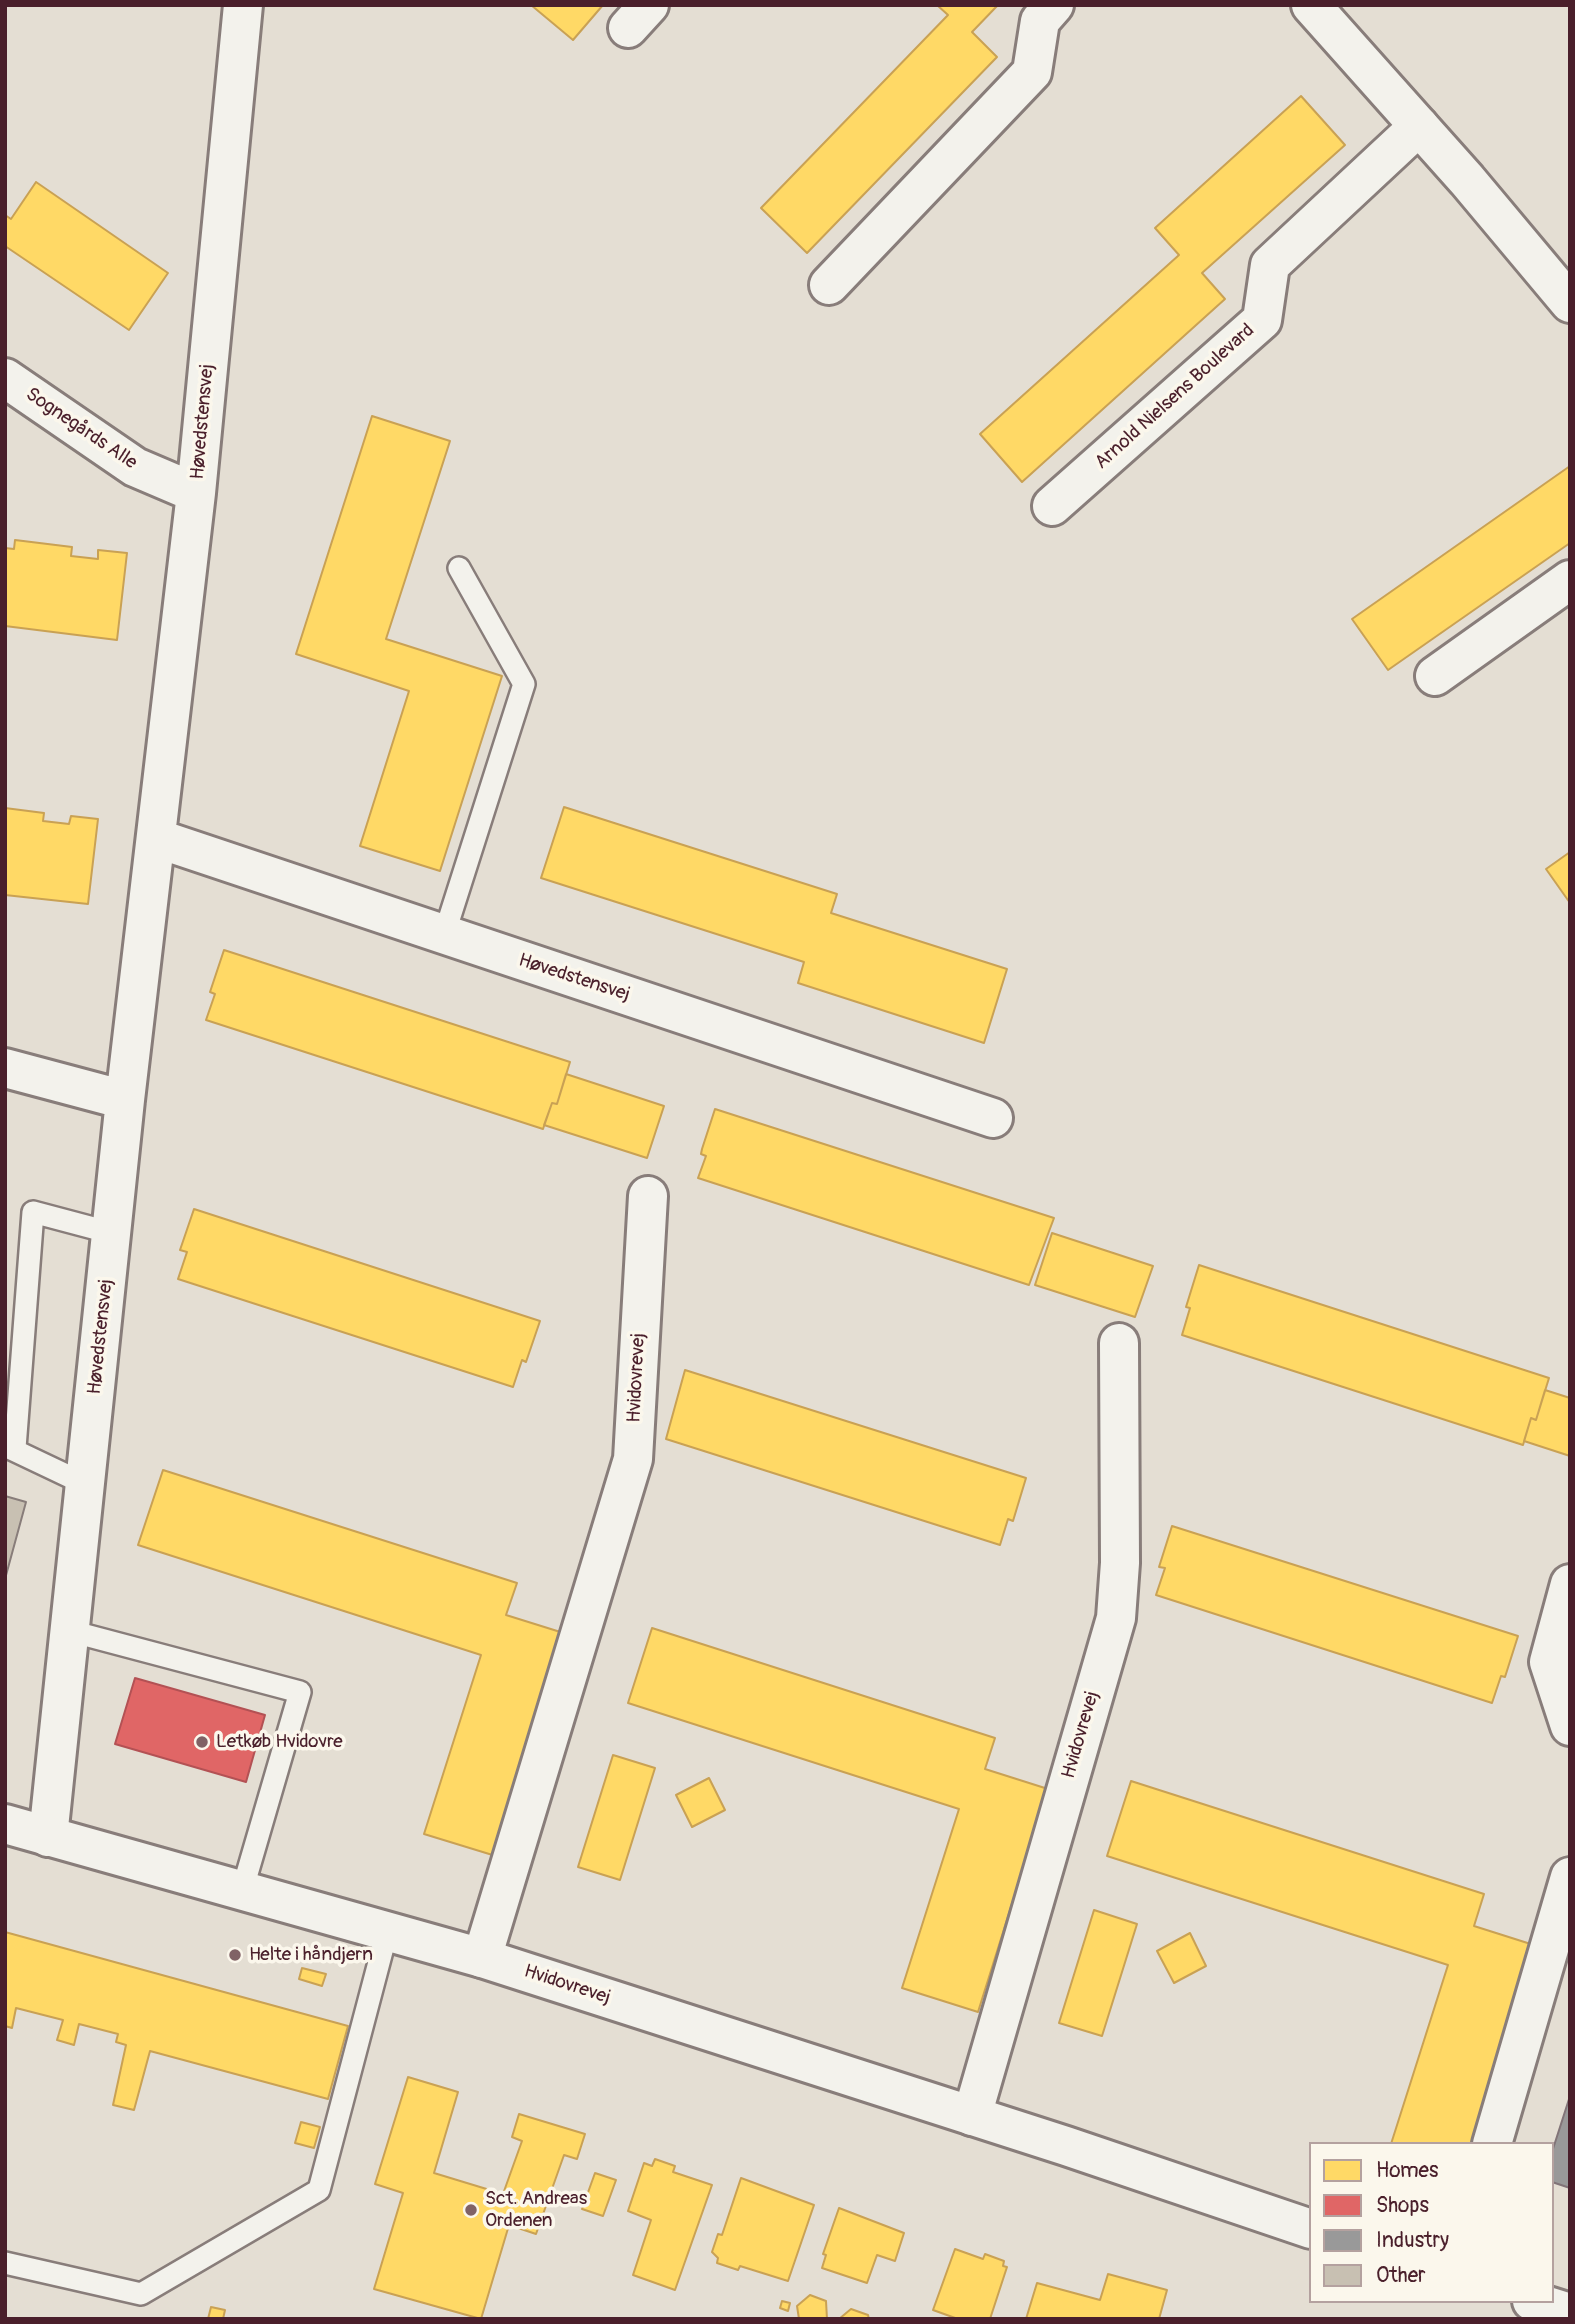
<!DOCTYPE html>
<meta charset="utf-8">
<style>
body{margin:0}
#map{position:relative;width:1575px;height:2324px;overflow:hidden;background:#e4ded3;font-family:Pangolin,sans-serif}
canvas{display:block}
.frame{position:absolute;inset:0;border:7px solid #4a1f2b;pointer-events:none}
.legend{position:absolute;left:1309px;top:2142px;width:245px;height:161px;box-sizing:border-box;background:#fbf7ec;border:2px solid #b4a19f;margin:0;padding:9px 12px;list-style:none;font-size:21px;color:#4a1f2b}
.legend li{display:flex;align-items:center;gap:14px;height:35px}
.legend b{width:35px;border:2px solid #b4a19f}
</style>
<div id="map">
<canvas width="1575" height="2324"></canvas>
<div class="frame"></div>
<ul class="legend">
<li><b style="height:19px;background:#ffd966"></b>Homes</li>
<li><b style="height:19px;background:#e06666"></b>Shops</li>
<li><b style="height:19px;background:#999"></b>Industry</li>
<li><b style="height:19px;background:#c8c0b2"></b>Other</li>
</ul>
</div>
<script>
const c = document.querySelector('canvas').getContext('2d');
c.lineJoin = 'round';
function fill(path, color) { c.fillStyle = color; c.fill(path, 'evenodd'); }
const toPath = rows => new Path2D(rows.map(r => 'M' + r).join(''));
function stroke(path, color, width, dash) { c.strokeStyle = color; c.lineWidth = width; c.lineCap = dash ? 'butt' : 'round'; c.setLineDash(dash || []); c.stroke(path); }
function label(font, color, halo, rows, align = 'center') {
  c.font = font + ' Pangolin,sans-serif'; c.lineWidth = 7; c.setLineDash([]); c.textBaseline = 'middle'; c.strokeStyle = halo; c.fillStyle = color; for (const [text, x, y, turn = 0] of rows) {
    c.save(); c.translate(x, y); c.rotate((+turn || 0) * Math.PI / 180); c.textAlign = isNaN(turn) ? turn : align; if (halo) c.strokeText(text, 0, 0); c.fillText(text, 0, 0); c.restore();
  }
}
const homes = toPath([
 [531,5,603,5,573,40,531,5],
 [937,5,998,5,972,32,997,57,807,253,761,208,948,15,937,5],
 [1301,96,1345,145,1202,273,1225,299,1022,482,980,434,1179,255,1155,228,1301,96],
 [36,182,168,273,129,330,5,246,5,215,11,219,36,182],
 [372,416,450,441,386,639,502,676,440,871,360,846,409,691,296,654,372,416],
 [1570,466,1570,543,1388,670,1352,619,1570,466],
 [15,540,72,547,71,556,98,559,98,550,127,553,117,640,5,626,5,548,14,549,15,540],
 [564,807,837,894,831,913,1007,969,984,1043,798,983,804,962,541,878,564,807],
 [5,808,44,813,43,821,69,824,71,816,98,819,88,904,5,895,5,808],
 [1570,852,1570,903,1546,869,1570,852],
 [224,950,570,1062,557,1104,552,1103,543,1129,206,1020,215,994,210,992,224,950],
 [566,1074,664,1106,647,1158,544,1125,552,1103,557,1104,566,1074],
 [715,1109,1054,1218,1029,1285,698,1178,706,1156,701,1154,702,1149,715,1109],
 [194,1209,540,1321,526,1362,522,1360,513,1387,178,1279,187,1252,180,1250,194,1209],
 [1052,1233,1153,1266,1135,1317,1035,1285,1052,1233],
 [1199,1265,1549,1378,1536,1420,1531,1418,1523,1445,1182,1335,1190,1308,1186,1307,1199,1265],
 [685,1370,1026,1478,1013,1521,1008,1519,1000,1545,666,1439,685,1370],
 [1545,1390,1570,1398,1570,1456,1524,1441,1531,1418,1536,1420,1545,1390],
 [163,1470,517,1583,506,1615,570,1635,499,1857,424,1834,481,1655,138,1545,163,1470],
 [1172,1526,1518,1636,1505,1677,1501,1676,1492,1703,1156,1595,1165,1568,1159,1567,1172,1526],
 [652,1628,995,1738,985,1769,1048,1789,978,2012,902,1988,959,1809,628,1703,652,1628],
 [613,1755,655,1768,620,1880,578,1867,613,1755],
 [709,1778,725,1810,692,1827,676,1795,709,1778],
 [1131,1781,1484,1894,1474,1926,1537,1946,1474,2144,1391,2144,1448,1965,1107,1856,1131,1781],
 [1094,1910,1137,1924,1102,2036,1059,2023,1094,1910],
 [5,1932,348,2026,328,2099,150,2051,134,2110,113,2105,126,2045,116,2042,118,2034,79,2024,74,2045,57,2040,63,2020,16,2008,12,2028,5,2026,5,1932],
 [1190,1933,1206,1966,1174,1983,1157,1951,1190,1933],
 [302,1968,326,1974,322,1986,299,1979,302,1968],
 [408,2077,458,2092,434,2173,503,2194,522,2141,512,2137,519,2114,585,2134,577,2159,564,2155,536,2234,509,2225,481,2319,374,2289,403,2193,375,2184,408,2077],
 [301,2122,320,2127,314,2148,295,2143,301,2122],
 [655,2159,675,2166,673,2172,712,2185,675,2290,633,2275,651,2220,628,2211,644,2163,652,2166,655,2159],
 [595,2173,616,2180,603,2216,582,2209,595,2173],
 [741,2178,814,2205,788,2281,740,2266,738,2270,717,2263,718,2258,712,2252,718,2234,722,2235,741,2178],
 [839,2208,904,2233,895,2261,877,2255,867,2283,822,2268,826,2255,823,2254,839,2208],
 [955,2249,983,2259,985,2254,1004,2261,1003,2266,1007,2267,990,2319,958,2319,933,2310,955,2249],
 [1108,2274,1167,2290,1159,2319,1026,2319,1037,2283,1100,2300,1108,2274],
 [810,2295,826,2301,827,2319,799,2319,797,2306,810,2295],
 [782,2301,790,2303,788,2311,780,2308,782,2301],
 [211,2307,225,2310,223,2319,208,2319,211,2307],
 [851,2309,868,2315,869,2319,839,2319,851,2309]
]);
const shops = toPath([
 [135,1678,265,1715,246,1782,115,1744,135,1678]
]);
const industry = toPath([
 [1570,2096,1570,2188,1552,2182,1552,2152,1570,2096]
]);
const building = toPath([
 [5,1496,26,1502,5,1579,5,1496]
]);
const lane = toPath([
 [444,935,524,684,459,568],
 [5,1446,85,1484],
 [15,1448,33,1212,112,1233],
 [70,1631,300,1692,242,1891],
 [5,2263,141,2294,319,2190,387,1932]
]);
const street = toPath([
 [628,28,649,5],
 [829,285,1032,72,1040,21,1054,5],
 [5,378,135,467,196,493],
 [1052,506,1262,320,1270,265,1419,126],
 [1435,676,1570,580],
 [156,838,993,1118],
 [5,1068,125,1100],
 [1570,1584,1549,1662,1570,1726],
 [48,1837,125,1100,196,493,243,5],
 [482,1958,633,1459,648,1196],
 [972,2116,1116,1618,1120,1563,1119,1343],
 [1492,2144,1570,1877]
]);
const secondary = toPath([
 [1311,5,1467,180,1570,303],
 [5,1824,482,1958,1066,2146,1311,2229],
 [1532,2301,1570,2313]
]);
const markers = [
 [202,1742,7,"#806266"],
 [235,1955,7,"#806266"],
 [471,2210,7,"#806266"]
];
const streetNames = [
 ["Arnold Nielsens Boulevard",1175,397,-42],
 ["Høvedstensvej",203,422,-85],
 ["Sognegårds Alle",81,429,34],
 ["Høvedstensvej",574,978,18],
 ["Høvedstensvej",101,1337,-84],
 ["Hvidovrevej",637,1378,-87],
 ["Hvidovrevej",1081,1735,-74],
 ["Hvidovrevej",567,1985,18]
];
const poiNames = [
 ["Letkøb Hvidovre",216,1742],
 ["Helte i håndjern",249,1955],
 ["Sct. Andreas",485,2199],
 ["Ordenen",485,2221]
];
fill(homes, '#ffd966');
stroke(homes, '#c9a154', 2);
fill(shops, '#e06666');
stroke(shops, '#b35154', 2);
fill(industry, '#999');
stroke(industry, '#817478', 2);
fill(building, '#c8c0b2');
stroke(building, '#887d7a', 2);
stroke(lane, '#887d7a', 26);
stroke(street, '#887d7a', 44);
stroke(secondary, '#887d7a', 44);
stroke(lane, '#f3f2ec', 21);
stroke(street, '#f3f2ec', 38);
stroke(secondary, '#f3f2ec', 38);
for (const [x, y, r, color] of markers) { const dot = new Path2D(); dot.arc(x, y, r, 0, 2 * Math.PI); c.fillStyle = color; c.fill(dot); stroke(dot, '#fbf7ec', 2.5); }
label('19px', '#4a1f2b', '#fbf7ec', streetNames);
label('19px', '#4a1f2b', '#fbf7ec', poiNames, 'left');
</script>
